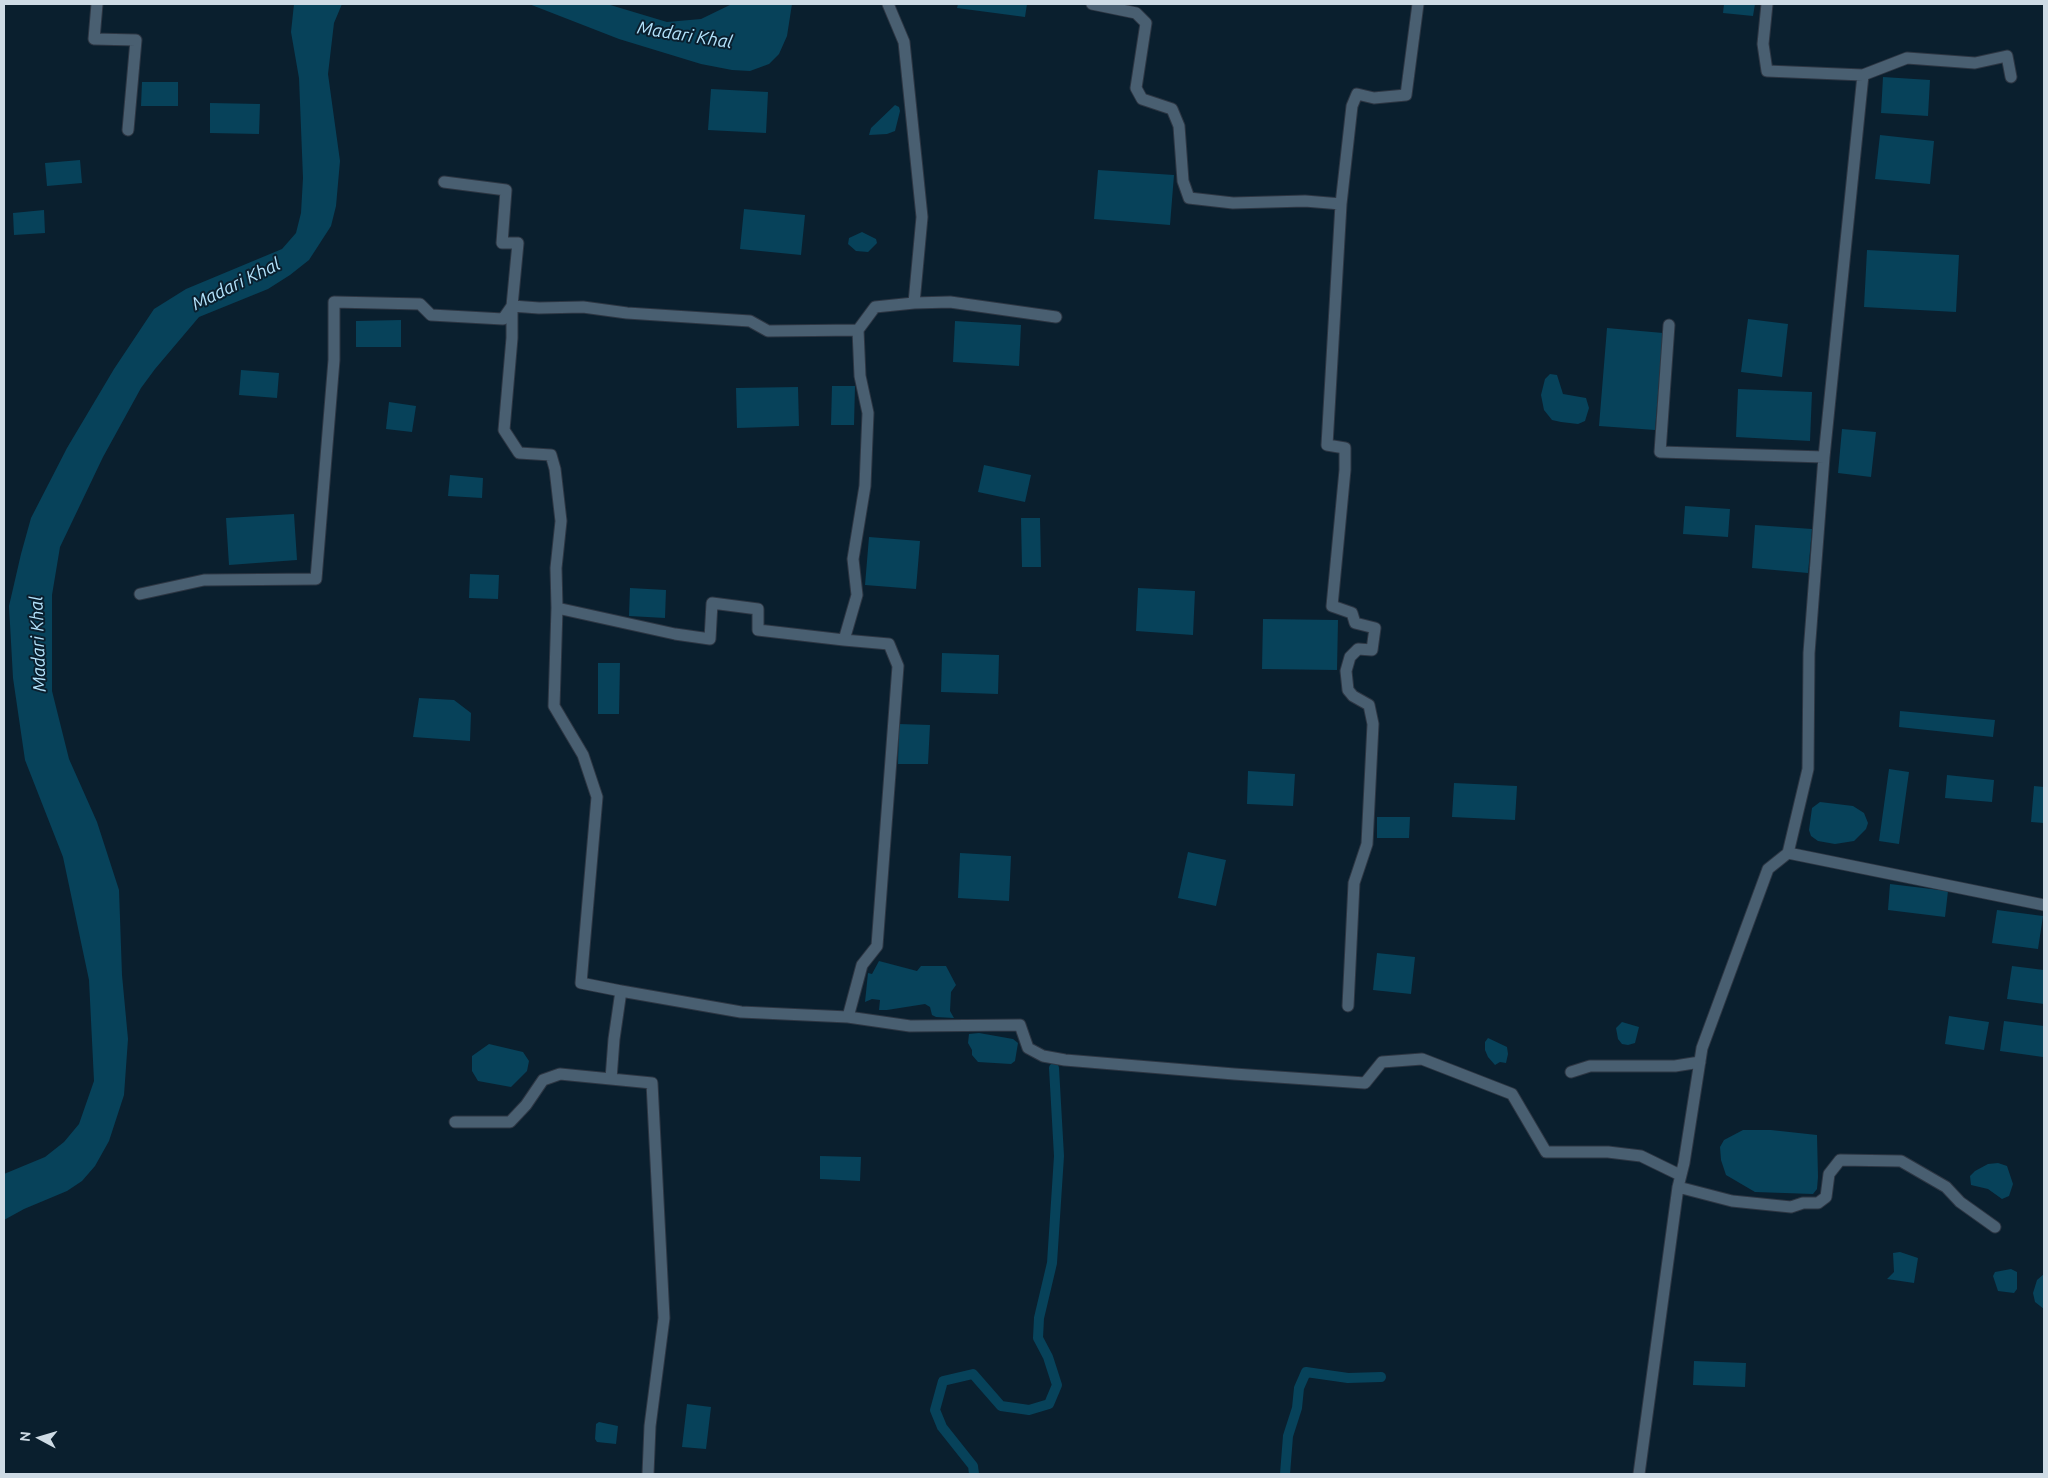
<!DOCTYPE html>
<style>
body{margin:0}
#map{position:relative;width:2048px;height:1478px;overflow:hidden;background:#0a1f2e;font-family:Ubuntu,sans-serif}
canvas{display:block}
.frame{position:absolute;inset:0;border:5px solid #cedbe5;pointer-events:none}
.north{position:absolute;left:15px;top:1413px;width:50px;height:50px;-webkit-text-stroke:4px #0a1f2e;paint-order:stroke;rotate:276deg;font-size:14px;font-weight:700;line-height:20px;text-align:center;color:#cedbe5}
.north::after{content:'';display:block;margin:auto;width:18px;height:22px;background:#cedbe5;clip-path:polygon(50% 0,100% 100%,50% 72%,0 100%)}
</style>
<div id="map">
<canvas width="2048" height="1478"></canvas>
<div class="frame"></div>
<div class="north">N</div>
</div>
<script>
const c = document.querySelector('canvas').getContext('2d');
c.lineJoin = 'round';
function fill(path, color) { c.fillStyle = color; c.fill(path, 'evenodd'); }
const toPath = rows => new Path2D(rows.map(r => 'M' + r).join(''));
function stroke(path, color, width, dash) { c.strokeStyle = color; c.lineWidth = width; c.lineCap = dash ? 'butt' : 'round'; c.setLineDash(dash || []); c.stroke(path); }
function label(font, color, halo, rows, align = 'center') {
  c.font = font + ' Ubuntu,sans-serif'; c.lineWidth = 4; c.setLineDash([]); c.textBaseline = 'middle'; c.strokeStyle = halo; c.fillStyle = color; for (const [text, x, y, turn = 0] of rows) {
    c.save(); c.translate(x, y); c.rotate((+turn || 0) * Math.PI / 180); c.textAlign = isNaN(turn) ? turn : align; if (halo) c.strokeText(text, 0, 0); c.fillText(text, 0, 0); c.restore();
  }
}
const water = toPath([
 [294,4,342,4,334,23,328,74,340,161,336,206,331,226,309,260,290,275,268,289,199,317,155,369,141,388,103,457,60,547,52,595,52,691,69,759,97,822,119,890,122,975,128,1039,124,1095,109,1141,95,1166,82,1181,67,1191,24,1209,4,1220,4,1174,45,1157,64,1142,79,1124,94,1081,89,980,63,857,25,760,13,678,9,606,21,554,31,518,67,448,114,369,154,309,186,289,282,249,296,233,301,213,303,178,299,78,291,32],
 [529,4,607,4,667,22,701,19,732,4,792,4,787,36,779,54,769,64,750,71,732,70,701,64,619,39],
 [958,4,1027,4,1025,17,957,8],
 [1724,4,1755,4,1753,16,1723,13],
 [1883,77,1930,80,1928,116,1881,113],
 [142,82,178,82,178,106,141,106],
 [711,89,768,92,766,133,708,130],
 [210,103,260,104,259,134,210,133],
 [895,105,899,107,900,111,895,131,887,134,869,135,871,128],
 [1880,135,1934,141,1930,184,1875,179],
 [80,160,82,183,47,186,45,163],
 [1098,170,1174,175,1170,225,1094,219],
 [744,209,805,215,801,255,740,249],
 [44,210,45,233,14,235,13,213],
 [862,232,876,239,877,243,868,252,856,251,848,244,849,238],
 [1867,250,1959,255,1956,312,1864,307],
 [1748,319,1788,324,1782,377,1741,372],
 [401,320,401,347,356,347,356,321],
 [955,321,1021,325,1019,366,953,362],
 [1607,328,1663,333,1655,430,1599,426],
 [241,370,279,373,277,398,239,395],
 [1550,374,1557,375,1563,394,1586,398,1589,408,1585,421,1578,424,1561,422,1552,420,1544,410,1541,395,1545,379],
 [832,386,855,386,854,425,831,425],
 [798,387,799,426,737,428,736,388],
 [1738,389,1812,392,1810,441,1736,437],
 [389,402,416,406,412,432,386,429],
 [1842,429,1876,432,1871,477,1838,473],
 [984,465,1031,475,1025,502,978,492],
 [450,475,483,478,482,498,448,496],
 [1685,506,1730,509,1728,537,1683,534],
 [294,514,297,560,229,565,226,518],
 [1021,518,1040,518,1041,567,1022,567],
 [1755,525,1812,529,1808,573,1752,568],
 [869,537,920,541,916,589,865,585],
 [470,574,499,575,498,599,469,598],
 [630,588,666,590,665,618,629,616],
 [1138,588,1195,591,1193,635,1136,631],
 [1263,619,1338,620,1337,670,1262,669],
 [942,653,999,655,998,694,941,692],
 [598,663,620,663,619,714,598,714],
 [419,698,454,700,471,713,470,741,413,737],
 [1900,711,1995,720,1993,737,1899,727],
 [899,724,930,725,928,764,898,764],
 [1889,769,1909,772,1899,844,1879,841],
 [1248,771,1295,774,1293,806,1247,804],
 [1947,775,1994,780,1992,802,1945,798],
 [1454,783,1517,786,1515,820,1452,817],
 [2034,786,2044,787,2044,823,2031,822],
 [1820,802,1853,806,1864,813,1868,823,1866,829,1854,841,1835,844,1818,841,1811,836,1809,830,1812,808],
 [1377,817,1410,817,1409,838,1377,838],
 [1188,852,1226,860,1216,906,1178,898],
 [960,853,1011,856,1009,901,958,898],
 [1890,884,1948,891,1945,917,1888,910],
 [1997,910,2043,916,2038,949,1992,943],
 [1377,953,1415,957,1411,994,1373,990],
 [879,961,917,971,921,966,946,966,956,985,951,992,950,1011,954,1018,936,1017,932,1015,930,1007,925,1004,887,1010,879,1010,880,1000,872,999,865,1002,868,973,872,974],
 [2012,966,2044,970,2044,1004,2007,999],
 [1949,1016,1989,1022,1984,1050,1945,1044],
 [2004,1021,2044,1026,2043,1057,2000,1051],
 [1622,1022,1639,1027,1635,1043,1628,1045,1622,1044,1618,1039,1616,1028],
 [979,1033,1013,1039,1018,1043,1015,1061,1011,1064,978,1062,972,1055,972,1050,968,1043,969,1034],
 [1488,1038,1507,1047,1508,1054,1506,1063,1500,1062,1495,1065,1488,1057,1485,1050,1485,1042],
 [489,1044,523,1052,529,1061,527,1071,511,1087,478,1081,472,1071,472,1056],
 [1743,1130,1771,1130,1817,1135,1818,1177,1817,1189,1813,1194,1755,1192,1726,1175,1721,1160,1720,1147,1724,1140],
 [820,1156,861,1157,860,1181,820,1179],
 [1998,1163,2007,1166,2013,1184,2009,1196,2002,1199,1988,1189,1971,1185,1970,1176,1975,1171,1988,1164],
 [1900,1252,1918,1258,1914,1283,1887,1279,1894,1272,1893,1253],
 [2011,1269,2017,1272,2017,1289,2014,1293,1998,1291,1993,1276,1995,1272],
 [2044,1274,2044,1309,2035,1302,2033,1293,2037,1280],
 [1694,1361,1746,1363,1745,1387,1693,1385],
 [687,1404,711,1407,706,1449,682,1447],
 [599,1422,618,1426,616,1444,597,1442,595,1439,596,1424]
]);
const canal = toPath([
 [974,1474,973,1466,942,1427,935,1410,943,1381,973,1374,1001,1406,1029,1410,1049,1404,1057,1385,1048,1357,1038,1338,1039,1318,1052,1263,1059,1156,1054,1068],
 [1285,1474,1288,1436,1297,1408,1299,1388,1306,1372,1348,1378,1381,1377]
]);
const minor = toPath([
 [97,4,94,39,136,40,128,130],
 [888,4,904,42,922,217,914,303],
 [1092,4,1136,13,1146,23,1136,88,1142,99,1172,109,1179,126,1183,181,1189,198,1233,203,1305,201,1341,204,1352,106,1357,94,1374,98,1406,95,1418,4],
 [1767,4,1763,44,1767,71,1863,75,1907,58,1975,63,2007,56,2011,77],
 [1341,204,1327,445,1345,448,1345,470,1332,606,1352,613,1355,623,1375,628,1372,650,1358,649,1350,657,1346,671,1348,690,1353,696,1369,705,1373,724,1367,844,1354,883,1348,1006],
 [1669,325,1660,452,1824,457],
 [140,594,204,580,316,579,334,360,334,302,420,304,431,315,503,319,512,306,518,243,502,243,506,190,444,182],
 [557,608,556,568,561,521,555,469,551,455,519,453,504,430,512,338,512,306,539,308,583,307,627,313,750,321,768,331,858,330],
 [1788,853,2044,905],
 [621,991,581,983,597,797,583,755,554,706,557,608,675,634,710,639,712,603,758,609,758,630,844,640,857,595,853,559,865,486,868,413,860,376,858,330,875,307,914,303,950,302,1056,317],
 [848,1017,910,1026,1020,1025,1028,1048,1043,1056,1065,1060,1234,1074,1365,1083,1382,1062,1422,1059,1512,1094,1546,1152,1608,1152,1641,1156,1680,1175],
 [1571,1072,1590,1066,1675,1066,1700,1062],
 [455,1122,510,1122,526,1105,543,1080,560,1074,611,1079],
 [1678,1187,1732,1201,1791,1207,1803,1203,1818,1203,1826,1197,1829,1174,1840,1160,1901,1161,1946,1187,1960,1202,1995,1227],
 [648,1474,650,1426,664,1318,652,1083,611,1079,614,1039,621,991,741,1012,848,1017,862,965,877,946,898,666,889,644,844,640],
 [1639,1474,1678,1187,1684,1163,1702,1048,1768,869,1788,853,1808,769,1809,653,1824,457,1863,75]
]);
const waterNames = [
 ["Madari Khal",685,35,9],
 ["Madari Khal",236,284,-26],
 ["Madari Khal",38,644,-92]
];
fill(water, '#07425a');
stroke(canal, '#07425a', 10);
stroke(minor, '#2d3643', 13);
stroke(minor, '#495f71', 11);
label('italic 18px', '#b4e3fc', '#0a1f2e', waterNames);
</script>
